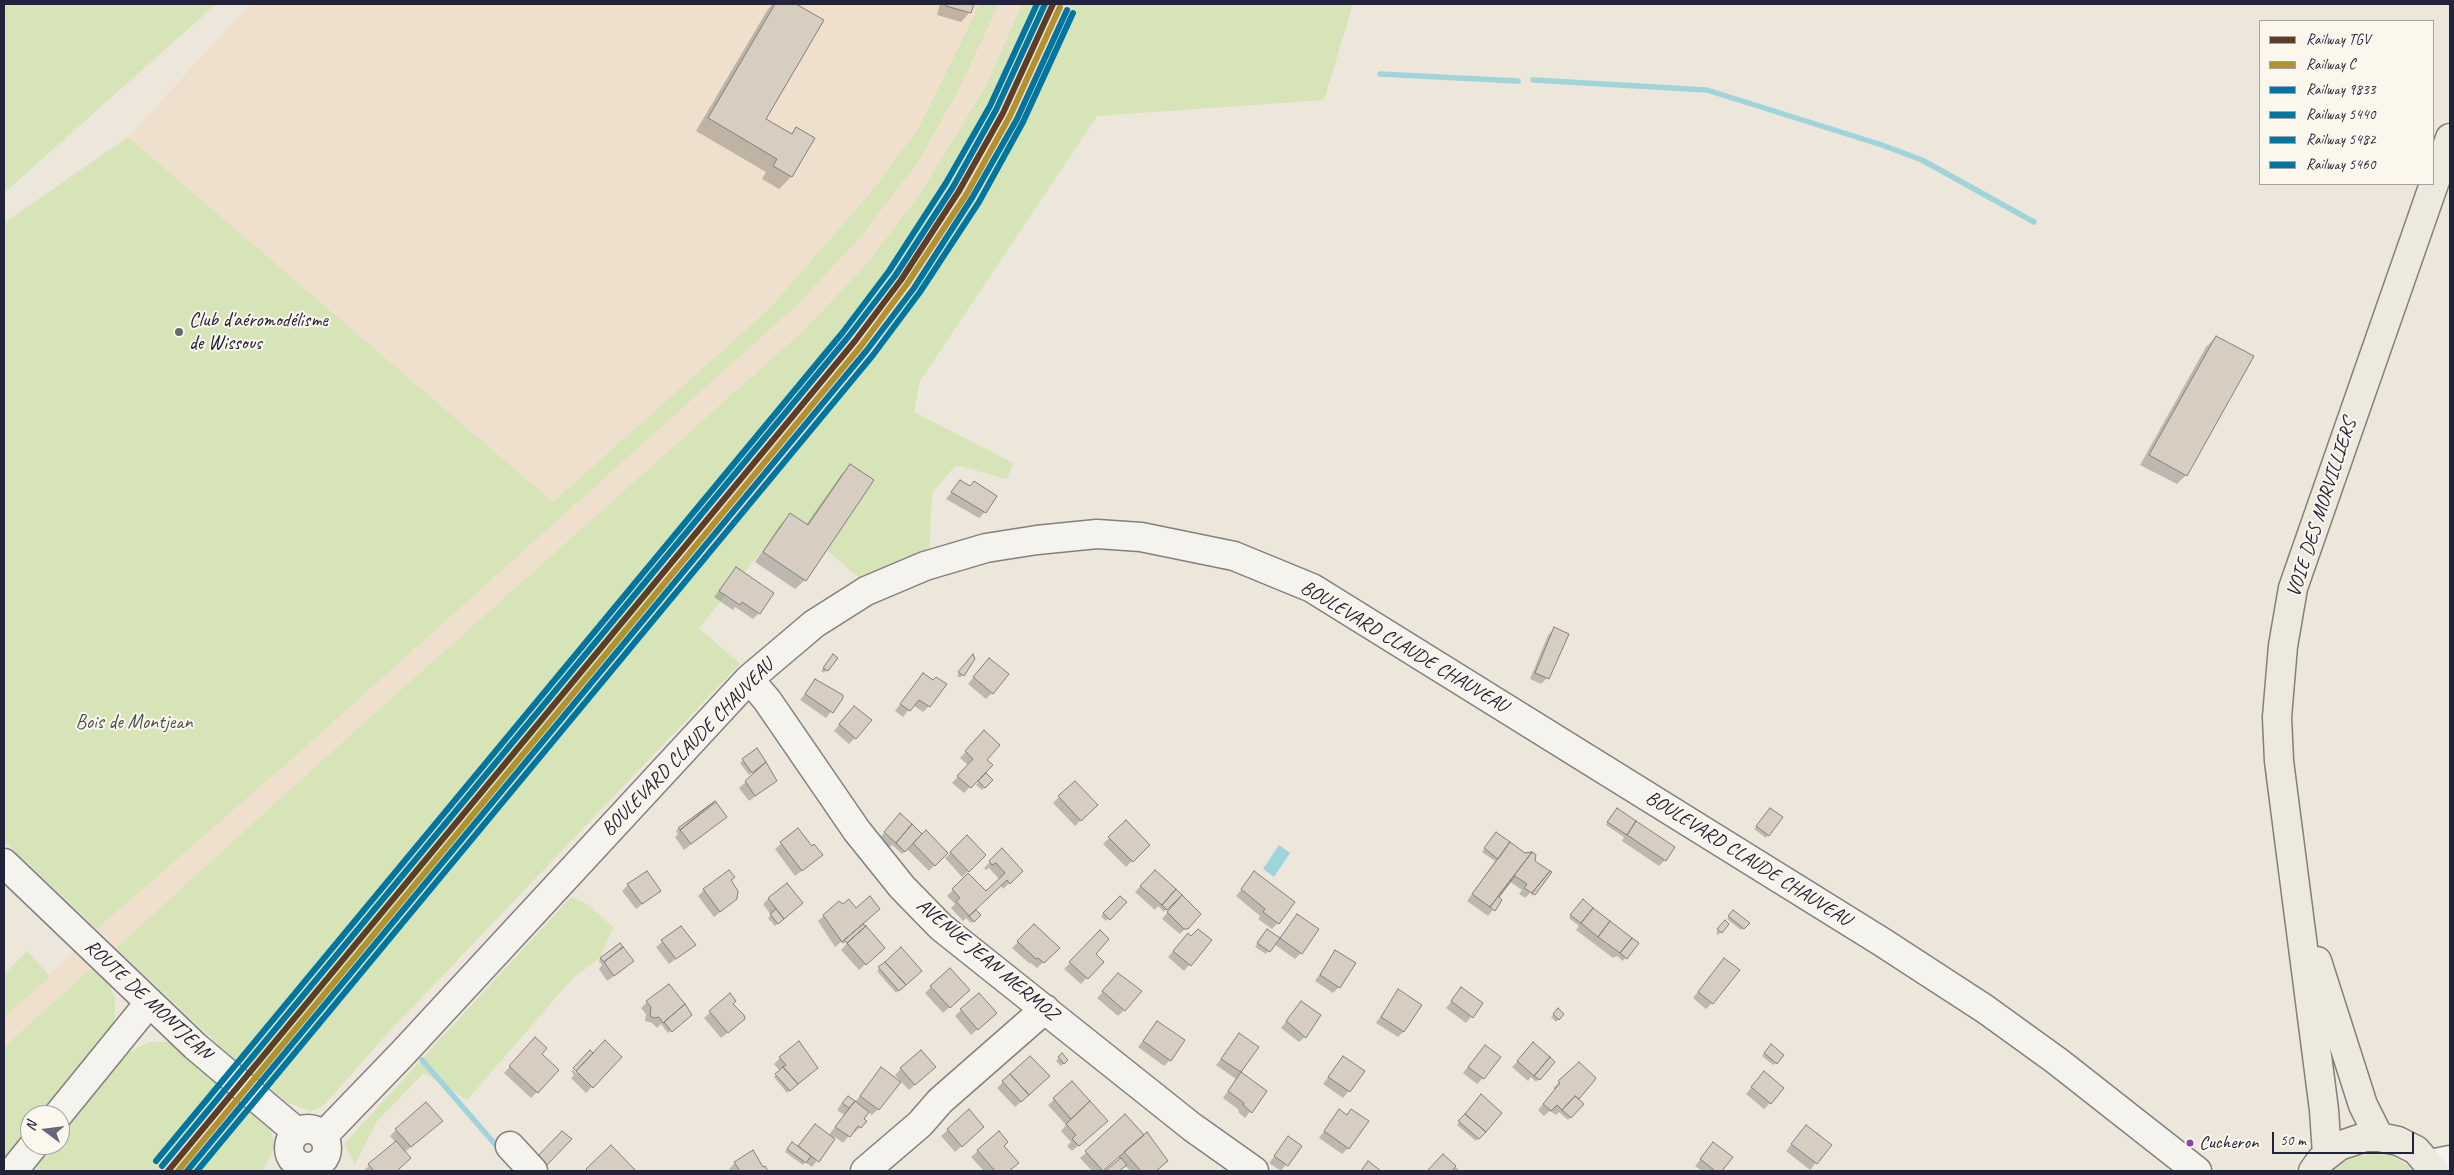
<!DOCTYPE html>
<meta charset="utf-8">
<style>
body{margin:0}
#map{position:relative;width:2454px;height:1175px;overflow:hidden;background:#ede6db;font-family:Caveat,sans-serif}
canvas{display:block}
.frame{position:absolute;inset:0;border:5px solid #22223b;pointer-events:none}
.legend{position:absolute;left:2259px;top:20px;width:175px;height:165px;box-sizing:border-box;background:#fbf7ec;border:1px solid #a4a2a5;margin:0;padding:6px 9px;list-style:none;font-size:15px;color:#22223b}
.legend li{display:flex;align-items:center;gap:10px;height:25px}
.legend b{width:25px;border:1px solid #a4a2a5}
.north{position:absolute;left:20px;top:1105px;width:50px;height:50px;box-sizing:border-box;background:#fbf7ec;border:1px solid #a4a2a5;border-radius:50%;rotate:285deg;font-size:14px;font-weight:700;line-height:20px;text-align:center;color:#22223b}
.north::after{content:'';display:block;margin:auto;width:18px;height:22px;background:#696773;clip-path:polygon(50% 0,100% 100%,50% 72%,0 100%)}
.scale{position:absolute;left:2272px;top:1132px;width:142px;height:22px;box-sizing:border-box;border:2px solid #22223b;border-top:0;padding-left:6px;font-size:15px;line-height:18px;white-space:nowrap;color:#22223b;-webkit-text-stroke:4px #fbf7ec;paint-order:stroke}
</style>
<div id="map">
<canvas width="2454" height="1175"></canvas>
<div class="frame"></div>
<ul class="legend">
<li><b style="height:6px;background:#5c3e26"></b>Railway TGV</li>
<li><b style="height:6px;background:#b29131"></b>Railway C</li>
<li><b style="height:6px;background:#0075a1"></b>Railway 9833</li>
<li><b style="height:6px;background:#0075a1"></b>Railway 5440</li>
<li><b style="height:6px;background:#0075a1"></b>Railway 5482</li>
<li><b style="height:6px;background:#0075a1"></b>Railway 5460</li>
</ul>
<div class="north">N</div>
<div class="scale">50 m</div>
</div>
<script>
const c = document.querySelector('canvas').getContext('2d');
c.lineJoin = 'round';
function fill(path, color) { c.fillStyle = color; c.fill(path, 'evenodd'); }
const toPath = rows => new Path2D(rows.map(r => 'M' + r).join(''));
function stroke(path, color, width, dash) { c.strokeStyle = color; c.lineWidth = width; c.lineCap = dash ? 'butt' : 'round'; c.setLineDash(dash || []); c.stroke(path); }
function label(font, color, halo, rows, align = 'center') {
  c.font = font + ' Caveat,sans-serif'; c.lineWidth = 4; c.setLineDash([]); c.textBaseline = 'middle'; c.strokeStyle = halo; c.fillStyle = color; for (const [text, x, y, turn = 0] of rows) {
    c.save(); c.translate(x, y); c.rotate((+turn || 0) * Math.PI / 180); c.textAlign = isNaN(turn) ? turn : align; if (halo) c.strokeText(text, 0, 0); c.fillText(text, 0, 0); c.restore();
  }
}
const built = toPath([
 [250,4,980,4,919,127,877,185,769,309,553,502,128,137],
 [999,4,1022,4,985,88,918,197,864,267,804,330,317,765,116,948,97,929,302,750,798,304,863,234,918,162,958,91],
 [1043,4,1071,4,1027,106,976,198,873,351,674,593,650,574,896,272,967,160,1010,79],
 [77,949,95,965,4,1047,4,1018],
 [226,1088,246,1104,190,1171,156,1171]
]);
const green = toPath([
 [4,4,216,4,4,193],
 [980,4,999,4,958,91,918,162,863,234,798,304,302,750,97,929,4,841,4,223,128,137,553,502,769,309,877,185,919,127],
 [1022,4,1043,4,1010,79,967,160,896,272,650,574,674,593,873,351,976,198,1027,106,1071,4,1353,4,1324,100,1097,116,920,381,914,412,1013,463,1007,479,956,465,932,493,929,555,859,578,789,517,699,628,740,664,386,1035,323,1106,311,1111,288,1103,241,1066,116,948,317,765,804,330,864,267,918,197,985,88],
 [571,897,587,904,613,927,601,957,572,979,467,1100,424,1073,377,1121,355,1164,344,1144],
 [27,951,50,976,4,1018,4,975],
 [95,965,107,979,115,999,115,1019,107,1042,47,1115,30,1115,30,1136,4,1168,4,1047],
 [150,1042,169,1042,183,1048,226,1088,156,1171,26,1171,48,1145,60,1145,60,1130,118,1058],
 [246,1104,270,1127,275,1146,263,1171,190,1171],
 [2371,1154,2387,1155,2401,1161,2415,1171,2332,1171,2343,1162,2359,1156]
]);
const water = toPath([
 [1279,845,1290,853,1274,877,1263,869]
]);
const shadow = toPath([
 [773,4,793,4,823,21,764,120,790,135,796,128,814,138,791,177,779,189,762,179,766,172,696,131,768,9],
 [940,4,973,4,970,12,961,22,937,15],
 [2216,337,2186,475,2177,484,2140,465,2206,347],
 [850,465,805,580,795,589,755,562,781,524,790,515,806,525,841,475],
 [960,481,969,487,974,482,985,512,979,518,946,499],
 [736,568,759,613,753,619,735,607,733,610,714,597],
 [1554,629,1547,678,1541,684,1530,679,1548,635],
 [836,658,824,673,821,671,830,659],
 [972,658,973,660,960,678,957,675],
 [989,659,992,693,986,699,968,684],
 [923,674,929,706,923,712,913,705,903,717,895,711],
 [815,681,842,698,826,718,800,700],
 [848,713,855,738,849,744,834,731],
 [978,738,985,760,991,765,964,793,952,783,968,765,960,758],
 [756,750,776,781,749,801,739,788,762,768,760,766,749,775,740,763],
 [986,775,991,780,982,790,976,785],
 [1074,782,1096,805,1075,826,1053,803],
 [1614,812,1665,860,1659,866,1622,841,1624,837,1606,825],
 [1767,812,1768,835,1766,838,1754,829],
 [697,815,726,817,684,850,675,837,678,834,676,831],
 [894,821,922,836,946,853,929,871,907,849,902,854,892,845,889,848,879,839],
 [1126,822,1148,845,1126,867,1103,844],
 [798,830,811,847,822,855,795,876,775,849],
 [1494,836,1525,855,1530,852,1534,856,1534,861,1549,872,1551,871,1531,897,1532,891,1525,898,1519,894,1522,890,1509,881,1497,897,1501,900,1488,916,1467,901,1495,861,1482,852],
 [967,837,984,855,962,877,945,858],
 [1002,850,1022,871,1003,889,1000,885,975,910,980,915,971,923,966,918,963,921,951,908,955,904,947,896,968,875,986,893,1000,880,989,868,986,870,984,868],
 [1155,871,1200,914,1180,934,1162,919,1176,902,1174,901,1164,912,1158,906,1155,910,1135,892],
 [1254,873,1278,923,1272,929,1258,919,1260,916,1236,896],
 [729,881,736,899,714,917,698,896,704,890],
 [628,885,660,891,636,909,622,891],
 [769,898,795,909,775,926,768,918,771,915,763,904],
 [1120,898,1125,902,1106,921,1101,916],
 [839,902,883,948,859,970,841,950,848,942,847,941,843,944,841,942,835,947,818,921],
 [1580,903,1637,943,1623,961,1617,956,1613,958,1576,930,1579,926,1569,918],
 [1731,914,1748,923,1741,930,1727,919],
 [1297,915,1301,953,1295,959,1274,944,1266,954,1255,947,1264,933,1279,939],
 [1722,925,1721,932,1718,935,1716,933],
 [1034,926,1058,948,1037,968,1031,963,1030,964,1012,948],
 [680,927,688,950,669,964,656,947],
 [1100,932,1094,954,1102,962,1081,984,1064,969],
 [1191,938,1210,940,1184,971,1168,957,1182,941],
 [901,949,899,990,896,993,877,971],
 [1335,951,1339,987,1333,993,1315,981],
 [601,958,627,967,607,981,599,969,602,965,599,961],
 [1718,966,1712,1003,1706,1009,1693,998],
 [1112,981,1124,1010,1118,1016,1097,998],
 [931,987,962,996,943,1013,925,993],
 [1462,988,1481,1004,1466,1023,1446,1008],
 [1398,991,1404,1031,1398,1037,1376,1023],
 [978,994,989,1019,971,1035,955,1016],
 [730,995,737,1025,721,1038,704,1018],
 [647,1002,690,1015,668,1033,661,1024,657,1028,652,1023,645,1021,646,1014,641,1008],
 [1301,1002,1305,1037,1299,1042,1281,1028],
 [1558,1010,1563,1014,1556,1022,1551,1017],
 [1157,1022,1170,1060,1164,1066,1138,1047],
 [1239,1035,1257,1047,1240,1072,1266,1091,1245,1118,1238,1112,1239,1110,1223,1098,1236,1079,1216,1065],
 [529,1045,540,1054,537,1092,531,1098,504,1073],
 [1768,1048,1776,1063,1773,1065,1762,1056],
 [1528,1050,1554,1062,1536,1082,1531,1077,1528,1081,1512,1067],
 [1479,1053,1483,1078,1477,1084,1463,1073],
 [593,1055,620,1057,586,1093,571,1078,574,1075,571,1071,573,1070,576,1073],
 [1062,1055,1067,1060,1061,1066,1056,1061],
 [1343,1057,1364,1072,1343,1098,1323,1084],
 [780,1058,811,1074,787,1093,774,1077,780,1071,774,1064],
 [1579,1064,1594,1078,1577,1099,1582,1104,1568,1120,1559,1112,1556,1115,1550,1111,1544,1116,1538,1110,1555,1090,1553,1088],
 [881,1069,878,1109,872,1115,868,1112,862,1119,860,1127,854,1133,852,1132,843,1143,835,1137,812,1167,805,1162,803,1165,785,1152,789,1146,797,1147,815,1125,829,1135,844,1115,837,1110,842,1103,848,1097,855,1102],
 [901,1069,929,1072,909,1090,895,1075],
 [1758,1079,1770,1103,1764,1109,1746,1094],
 [1003,1082,1043,1082,1015,1107,997,1088],
 [1072,1083,1106,1121,1072,1151,1067,1146,1071,1142,1061,1131,1066,1125,1048,1105],
 [1475,1102,1485,1131,1476,1141,1457,1125],
 [1351,1110,1348,1148,1342,1154,1319,1138,1339,1111,1346,1115],
 [969,1111,976,1133,955,1152,941,1136],
 [1125,1116,1161,1167,1156,1171,1130,1171,1125,1165,1118,1171,1107,1171,1120,1160,1118,1157,1102,1171,1092,1171,1080,1158],
 [435,1126,405,1152,395,1171,363,1171,396,1143,390,1136,396,1130],
 [1817,1132,1830,1146,1810,1170,1786,1151,1800,1133,1814,1134],
 [998,1133,1002,1146,1017,1163,1008,1171,984,1171,971,1157],
 [1288,1138,1300,1146,1281,1171,1269,1163],
 [1713,1144,1731,1158,1721,1171,1702,1171,1695,1166],
 [611,1147,634,1171,585,1171],
 [752,1152,766,1171,730,1171,729,1169,735,1163],
 [1443,1155,1460,1171,1428,1171]
]);
const stream = toPath([
 [1380,74,1518,81],
 [1533,80,1707,90,1882,145,1922,160,2034,222],
 [422,1060,501,1151]
]);
const building = toPath([
 [775,4,796,4,824,20,766,119,792,134,796,127,815,138,792,177,773,166,777,159,708,118,775,4],
 [946,4,974,4,971,13,946,6,946,4],
 [2216,336,2254,356,2187,476,2149,455,2216,336],
 [850,464,874,480,806,581,763,552,790,513,808,525,850,464],
 [960,480,970,486,974,481,997,496,986,513,951,492,960,480],
 [736,567,774,593,760,614,742,602,740,605,719,591,736,567],
 [1554,627,1569,634,1549,679,1535,673,1554,627],
 [833,654,838,658,828,671,823,668,833,654],
 [973,654,975,659,964,676,958,672,973,654],
 [989,658,1009,674,993,694,973,677,989,658],
 [923,673,933,680,936,677,947,684,930,707,919,700,910,711,900,704,923,673],
 [815,679,843,695,843,698,833,713,805,694,815,679],
 [854,706,872,720,856,739,839,724,854,706],
 [984,730,1000,745,987,760,993,765,971,788,957,776,973,759,965,751,984,730],
 [757,748,766,762,752,773,742,759,757,748],
 [766,762,777,781,755,796,745,781,766,762],
 [986,773,993,780,985,788,978,781,986,773],
 [1075,781,1098,805,1081,821,1058,796,1075,781],
 [715,801,680,830,678,828,715,801],
 [716,802,727,817,691,844,680,830,716,802],
 [1617,808,1636,821,1627,835,1607,822,1617,808],
 [1770,808,1783,817,1769,836,1756,826,1770,808],
 [900,813,912,824,896,843,884,832,900,813],
 [1126,820,1150,845,1133,862,1108,837,1126,820],
 [1636,821,1675,847,1666,861,1627,835,1636,821],
 [912,824,922,834,905,852,896,843,912,824],
 [798,828,812,846,814,844,823,855,802,871,780,842,798,828],
 [926,830,948,853,935,866,913,843,926,830],
 [1496,832,1510,842,1498,859,1484,848,1496,832],
 [967,835,986,855,969,872,950,852,967,835],
 [1510,842,1525,853,1532,852,1490,907,1472,894,1510,842],
 [1002,848,1023,871,1010,884,1007,880,969,916,956,901,960,898,952,889,968,873,986,891,1005,873,996,863,992,865,989,861,1002,848],
 [1532,852,1536,855,1535,861,1550,871,1532,893,1524,888,1527,884,1515,876,1499,897,1502,900,1495,911,1490,907,1532,852],
 [729,870,735,877,731,880,738,891,737,899,720,912,703,889,729,870],
 [1155,870,1176,889,1162,905,1140,886,1155,870],
 [647,871,661,891,642,904,627,884,647,871],
 [1254,871,1295,902,1279,924,1263,912,1265,909,1241,889,1254,871],
 [1550,871,1552,872,1535,895,1532,893,1550,871],
 [787,883,803,903,784,919,768,898,787,883],
 [1176,889,1182,895,1167,910,1162,905,1176,889],
 [1182,895,1201,914,1188,929,1184,929,1167,912,1182,895],
 [870,896,880,909,842,942,823,915,839,901,843,904,849,899,856,908,870,896],
 [1120,896,1127,902,1110,920,1103,913,1120,896],
 [1583,899,1593,908,1581,923,1570,915,1583,899],
 [1593,908,1610,921,1598,937,1581,923,1593,908],
 [776,909,784,919,778,924,770,914,776,909],
 [976,910,981,915,974,922,969,916,976,910],
 [1733,910,1750,923,1744,929,1728,916,1733,910],
 [1297,914,1319,929,1302,954,1280,938,1297,914],
 [1725,920,1729,924,1722,933,1717,929,1725,920],
 [1610,921,1632,938,1620,953,1598,937,1610,921],
 [863,924,866,926,847,943,844,940,863,924],
 [1034,924,1060,948,1044,963,1038,958,1036,959,1017,941,1034,924],
 [681,926,696,945,676,959,661,940,681,926],
 [866,926,885,948,866,965,847,943,866,926],
 [1198,929,1212,940,1191,966,1173,951,1188,933,1191,936,1198,929],
 [1267,929,1280,938,1270,952,1257,943,1267,929],
 [1100,930,1109,939,1096,954,1104,962,1088,979,1069,962,1100,930],
 [1632,938,1639,943,1627,959,1620,953,1632,938],
 [620,943,623,947,604,962,600,958,620,943],
 [623,947,634,961,614,976,604,962,623,947],
 [901,947,922,971,906,985,885,962,901,947],
 [1335,950,1356,963,1340,988,1320,975,1335,950],
 [1724,958,1740,970,1713,1004,1698,992,1724,958],
 [885,962,906,985,899,991,878,967,885,962],
 [950,968,970,990,950,1008,930,986,950,968],
 [1118,973,1142,991,1125,1011,1102,991,1118,973],
 [669,984,685,1004,663,1023,659,1017,654,1018,650,1016,651,1007,646,1001,669,984],
 [1461,987,1483,1003,1473,1018,1451,1001,1461,987],
 [1398,989,1422,1005,1404,1032,1381,1017,1398,989],
 [730,993,736,1001,733,1004,744,1015,745,1019,728,1033,709,1011,730,993],
 [979,993,997,1013,978,1030,960,1009,979,993],
 [1301,1001,1321,1015,1306,1038,1286,1021,1301,1001],
 [685,1004,692,1015,672,1032,664,1022,685,1004],
 [1558,1008,1564,1014,1559,1020,1553,1014,1558,1008],
 [1157,1021,1185,1040,1171,1061,1143,1041,1157,1021],
 [1239,1033,1259,1047,1241,1072,1221,1059,1239,1033],
 [535,1037,547,1048,542,1054,559,1070,538,1093,509,1066,535,1037],
 [605,1040,622,1057,593,1088,576,1071,605,1040],
 [799,1041,818,1068,798,1084,783,1067,786,1065,779,1057,799,1041],
 [1533,1042,1550,1057,1534,1076,1517,1061,1533,1042],
 [1771,1044,1784,1055,1777,1064,1764,1053,1771,1044],
 [1485,1045,1501,1057,1484,1079,1468,1067,1485,1045],
 [590,1050,593,1053,576,1071,573,1068,590,1050],
 [921,1050,936,1067,915,1085,900,1068,921,1050],
 [1062,1053,1068,1060,1064,1064,1058,1057,1062,1053],
 [1030,1056,1050,1076,1029,1095,1010,1074,1030,1056],
 [1343,1056,1365,1071,1350,1092,1328,1077,1343,1056],
 [1550,1057,1555,1062,1540,1080,1534,1076,1550,1057],
 [1579,1062,1596,1078,1594,1081,1579,1099,1575,1096,1562,1110,1557,1105,1551,1111,1543,1104,1560,1083,1558,1081,1579,1062],
 [783,1067,798,1084,790,1091,775,1074,783,1067],
 [881,1067,901,1082,879,1110,860,1096,881,1067],
 [1764,1071,1784,1088,1771,1104,1751,1087,1764,1071],
 [1241,1072,1267,1091,1252,1113,1243,1105,1244,1103,1228,1091,1241,1072],
 [1010,1074,1029,1095,1021,1102,1002,1081,1010,1074],
 [1072,1081,1090,1101,1071,1119,1053,1098,1072,1081],
 [1481,1094,1502,1113,1486,1132,1465,1114,1481,1094],
 [848,1096,855,1101,849,1108,842,1103,848,1096],
 [1575,1096,1584,1104,1571,1118,1562,1110,1575,1096],
 [855,1101,869,1112,864,1119,867,1121,861,1128,858,1126,850,1137,835,1127,855,1101],
 [1090,1101,1108,1121,1079,1146,1072,1139,1076,1135,1066,1124,1090,1101],
 [426,1102,443,1121,411,1147,395,1129,426,1102],
 [969,1109,984,1127,962,1147,947,1129,969,1109],
 [1339,1109,1347,1115,1351,1109,1369,1121,1349,1149,1324,1131,1339,1109],
 [1125,1114,1144,1135,1103,1171,1085,1151,1125,1114],
 [1465,1114,1486,1132,1479,1139,1458,1121,1465,1114],
 [815,1124,835,1139,819,1162,798,1146,815,1124],
 [1806,1125,1832,1145,1817,1164,1791,1144,1806,1125],
 [562,1131,572,1139,544,1168,535,1159,562,1131],
 [999,1131,1008,1142,1004,1146,1019,1163,1009,1171,995,1171,977,1150,999,1131],
 [1147,1132,1168,1161,1156,1171,1141,1171,1124,1152,1147,1132],
 [1288,1136,1302,1146,1288,1166,1274,1156,1288,1136],
 [396,1141,411,1158,397,1171,374,1171,368,1164,396,1141],
 [792,1142,811,1156,806,1163,787,1149,792,1142],
 [1713,1142,1733,1157,1722,1171,1715,1171,1700,1159,1713,1142],
 [611,1145,636,1171,588,1171,586,1169,611,1145],
 [753,1150,763,1167,765,1166,768,1171,740,1171,734,1162,753,1150],
 [1443,1154,1456,1166,1452,1171,1427,1171,1443,1154],
 [1121,1158,1127,1165,1119,1171,1105,1171,1121,1158],
 [1368,1161,1381,1171,1361,1171,1368,1161]
]);
const minor = toPath([
 [749,679,767,700,857,831,902,887,941,927,1192,1127,1254,1171],
 [4,863,195,1046,297,1132],
 [58,1115,149,1003],
 '289 1148a19 19 0 1 1 38 0a19 19 0 1 1-38 0Z',
 [323,1136,403,1053,749,679,814,624,866,591,925,566,986,548,1037,540,1097,534,1141,537,1234,556,1312,588,1882,942,1985,1009,2057,1061,2197,1171],
 [510,1146,533,1171],
 [2430,1164,2450,1160],
 [13,1171,34,1145],
 [865,1171,920,1124,940,1101,1045,1009]
]);
const major = toPath([
 [2317,961,2363,1105,2379,1137],
 [2327,1154,2324,1110,2279,761,2277,717,2283,646,2293,588,2450,138],
 [2313,1171,2321,1160,2339,1146,2365,1137,2379,1137,2398,1141,2416,1150,2434,1171]
]);
const rail1 = toPath([
 [168,1171,855,341,901,280,959,191,1003,113,1053,4]
]);
const rail2 = toPath([
 [178,1171,861,346,907,284,966,195,1010,116,1060,7]
]);
const rail3 = toPath([
 [162,1166,849,336,895,276,953,187,996,110,1045,4]
]);
const rail4 = toPath([
 [187,1171,867,350,914,288,972,198,1017,119,1067,10]
]);
const rail5 = toPath([
 [156,1161,843,332,889,271,946,183,990,106,1037,4]
]);
const rail6 = toPath([
 [197,1171,873,355,920,292,979,202,1023,122,1073,13]
]);
const markers = [
 [179,332,5,"#696773"],
 [2190,1143,4.5,"#8e44ad"]
];
const busNames = [
 ["Cucheron",2199,1143]
];
const poiNames = [
 ["Club d'aéromodélisme",189,321],
 ["de Wissous",189,344]
];
const streetNames = [
 ["VOIE DES MORVILLIERS",2322,508,-72],
 ["BOULEVARD CLAUDE CHAUVEAU",1404,647,31],
 ["BOULEVARD CLAUDE CHAUVEAU",688,748,-46],
 ["BOULEVARD CLAUDE CHAUVEAU",1748,859,32],
 ["AVENUE JEAN MERMOZ",987,960,40],
 ["ROUTE DE MONTJEAN",148,1000,43]
];
const parkNames = [
 ["Bois de Montjean",134,723]
];
fill(built, '#efe0cd');
fill(green, '#d6e4b8');
fill(water, '#9fd5da');
fill(shadow, '#0003');
stroke(stream, '#9fd5da', 5.5);
fill(building, '#d7cec1');
stroke(building, '#827f7f', 1);
stroke(minor, '#827f7f', 31);
stroke(major, '#827f7f', 31);
stroke(minor, '#f5f3ee', 28);
stroke(major, '#eee9de', 28);
stroke(rail1, '#5c3e26', 6);
stroke(rail2, '#b29131', 6);
stroke(rail3, '#0075a1', 6);
stroke(rail4, '#0075a1', 6);
stroke(rail5, '#0075a1', 6);
stroke(rail6, '#0075a1', 6);
for (const [x, y, r, color] of markers) { const dot = new Path2D(); dot.arc(x, y, r, 0, 2 * Math.PI); c.fillStyle = color; c.fill(dot); stroke(dot, '#fbf7ec', 2); }
label('19px', '#22223b', '#fbf7ec', busNames, 'left');
label('20px', '#22223b', '#fbf7ec', poiNames, 'left');
label('20px', '#22223b', '#fbf7ec', streetNames);
label('20px', '#4a5253', '#fbf7ec', parkNames);
</script>
